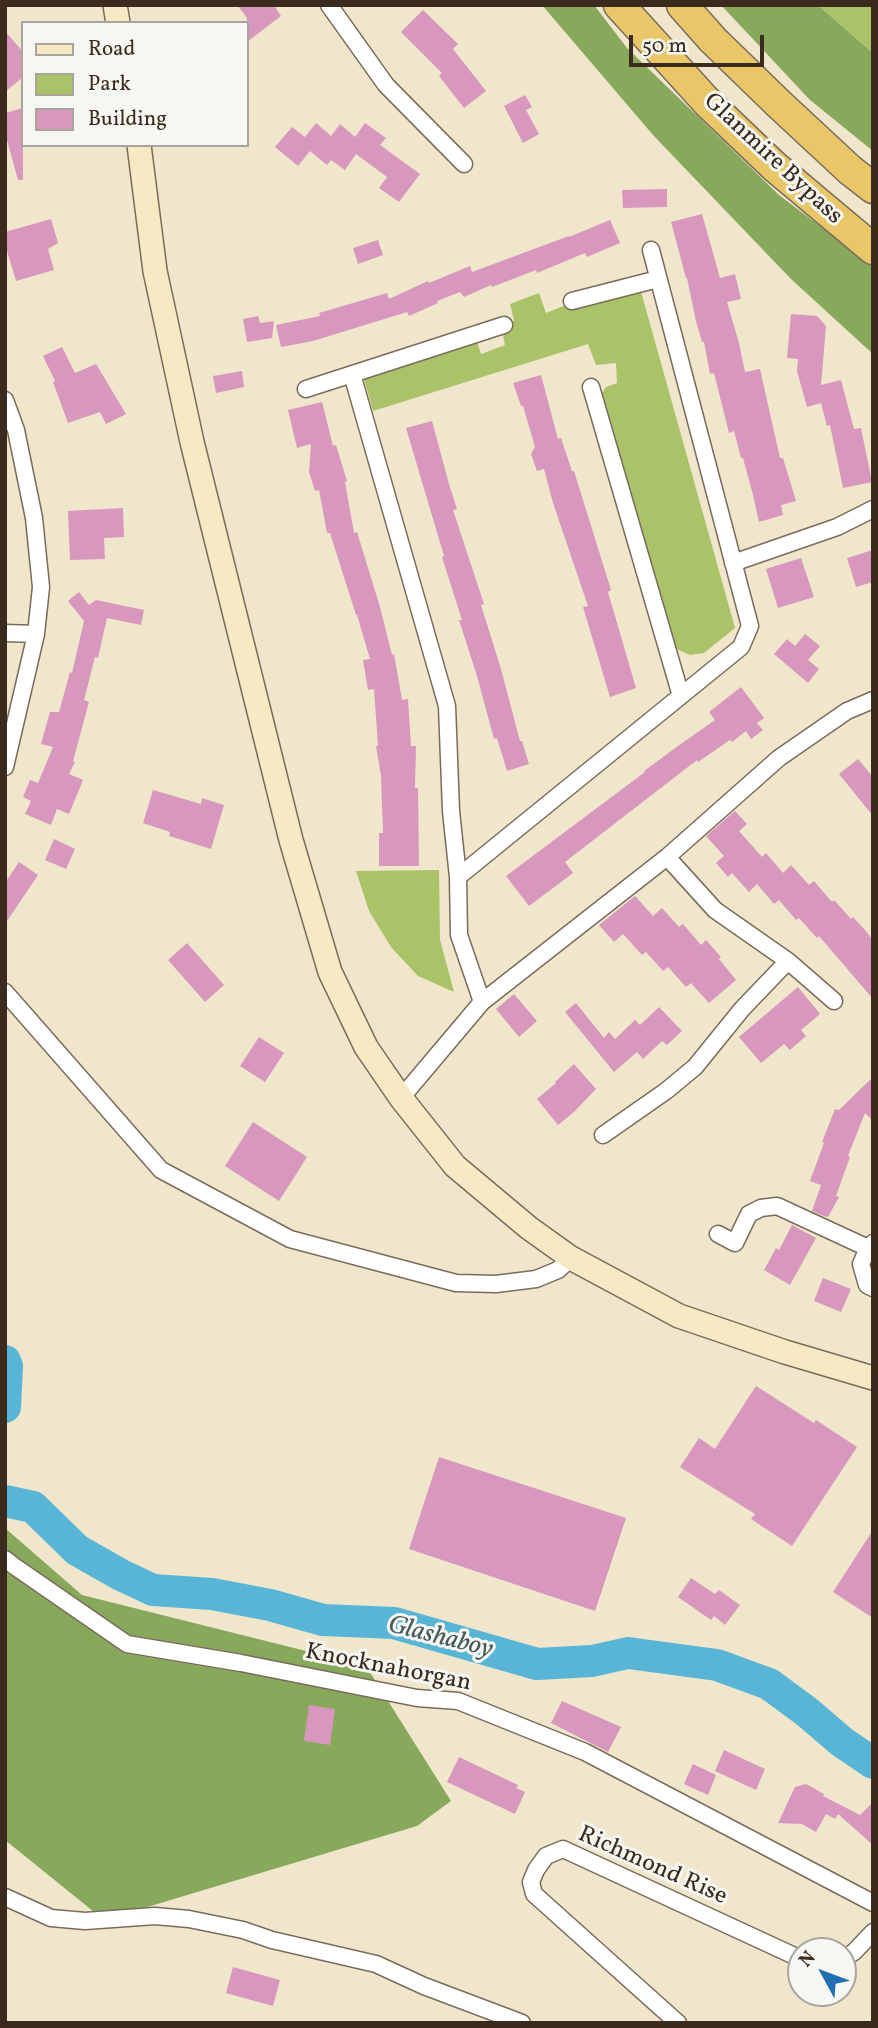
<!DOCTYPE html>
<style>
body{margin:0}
#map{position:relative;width:878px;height:2028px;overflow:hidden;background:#efe6cc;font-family:Vollkorn,serif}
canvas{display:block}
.frame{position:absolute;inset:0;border:7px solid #3b2a1e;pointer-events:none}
.legend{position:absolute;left:21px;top:21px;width:228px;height:126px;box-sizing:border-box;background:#f6f6f2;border:2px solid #aba49d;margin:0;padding:9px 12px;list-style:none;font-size:21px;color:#3b2a1e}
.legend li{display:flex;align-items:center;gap:14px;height:35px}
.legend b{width:35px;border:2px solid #aba49d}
.north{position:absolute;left:787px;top:1937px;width:70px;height:70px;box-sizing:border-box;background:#f6f6f2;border:2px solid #aba49d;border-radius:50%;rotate:311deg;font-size:19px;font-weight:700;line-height:28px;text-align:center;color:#3b2a1e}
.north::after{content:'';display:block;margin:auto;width:24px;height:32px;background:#1f6fb2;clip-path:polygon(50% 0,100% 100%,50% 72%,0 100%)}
.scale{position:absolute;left:629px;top:35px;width:135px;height:32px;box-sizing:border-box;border:4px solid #3b2a1e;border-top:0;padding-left:9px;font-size:21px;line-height:24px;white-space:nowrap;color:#3b2a1e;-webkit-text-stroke:5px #f6f6f2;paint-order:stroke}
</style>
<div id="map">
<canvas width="878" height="2028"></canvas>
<div class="frame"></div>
<ul class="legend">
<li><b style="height:9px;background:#f6e9c3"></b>Road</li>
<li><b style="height:19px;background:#abc368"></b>Park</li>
<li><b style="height:19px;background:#d897bd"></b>Building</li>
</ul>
<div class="north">N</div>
<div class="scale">50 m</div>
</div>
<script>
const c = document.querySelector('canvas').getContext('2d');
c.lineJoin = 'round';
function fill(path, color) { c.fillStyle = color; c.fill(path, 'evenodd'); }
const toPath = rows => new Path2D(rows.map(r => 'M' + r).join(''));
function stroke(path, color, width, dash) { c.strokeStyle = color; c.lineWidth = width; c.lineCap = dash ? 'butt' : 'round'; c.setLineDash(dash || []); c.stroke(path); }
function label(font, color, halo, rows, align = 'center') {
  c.font = font + ' Vollkorn,serif'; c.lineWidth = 6; c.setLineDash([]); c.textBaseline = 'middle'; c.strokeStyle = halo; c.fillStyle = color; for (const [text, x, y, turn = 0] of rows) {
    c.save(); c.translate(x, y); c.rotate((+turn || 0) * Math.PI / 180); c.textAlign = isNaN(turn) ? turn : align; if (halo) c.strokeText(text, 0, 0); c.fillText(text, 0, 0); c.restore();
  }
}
const green = toPath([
 [818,5,873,5,873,53,863,44],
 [627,281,640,288,735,628,704,653,690,655,672,647,602,393,606,387,617,383,616,363,596,365,588,344,373,411,363,375,476,339,481,354,505,345,502,330,514,320,510,304,539,293,546,313],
 [439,870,440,940,454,992,418,976,391,947,369,911,356,871]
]);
const forest = toPath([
 [542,5,594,5,627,48,779,195,873,266,873,354,791,279,653,135],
 [721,5,818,5,873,53,873,151,810,100],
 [5,1528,82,1595,366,1666,451,1801,417,1826,104,1920,5,1840]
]);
const river = toPath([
 [5,1361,7,1366,5,1407],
 [5,1501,33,1507,77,1550,121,1575,153,1590,212,1594,270,1605,323,1620,394,1623,537,1664,592,1661,628,1653,717,1665,769,1684,807,1712,842,1742,873,1763]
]);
const building = toPath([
 [237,5,274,5,281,16,247,42,247,18],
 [423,10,458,44,453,49,486,91,464,108,439,76,442,73,401,32],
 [5,31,23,52,23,77,5,92],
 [525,95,532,107,526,110,539,134,523,143,504,106],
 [23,108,23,180,18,180,5,133,5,113],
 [316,123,331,136,340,124,355,137,365,123,386,138,380,145,420,174,399,202,379,188,387,177,356,154,345,170,331,160,327,165,310,151,298,166,275,147,292,127,305,137],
 [667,189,667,207,623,208,622,190],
 [702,214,720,278,735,274,741,299,727,302,739,343,745,372,760,369,780,458,783,458,796,501,781,505,783,515,759,522,753,495,743,458,741,458,734,431,729,433,714,373,710,374,704,342,702,342,696,321,687,278,686,278,671,222],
 [51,219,58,243,48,249,54,270,16,281,5,244,5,232],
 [610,220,620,243,587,257,585,253,537,273,536,270,492,287,491,285,464,297,460,292,437,301,438,303,409,316,407,312,313,341,281,347,276,325,320,316,319,313,387,293,389,299,428,281,429,283,470,266,472,272,569,236,569,237],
 [378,240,383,255,358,264,353,248],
 [791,314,817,316,826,326,821,385,841,380,854,429,861,428,872,482,843,488,830,425,827,426,821,403,807,407,797,371,798,359,787,358],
 [258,316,260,323,274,321,272,338,247,342,243,319],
 [62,347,75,373,96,364,126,414,106,424,100,412,68,423,53,382,55,381,43,356],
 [242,371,244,387,216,393,213,376],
 [541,375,558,439,561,438,572,471,574,471,611,590,608,592,636,688,610,697,583,607,588,606,553,503,544,469,537,471,531,454,535,447,523,406,521,406,513,383],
 [322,402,333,446,336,445,347,481,345,482,354,533,357,532,380,607,392,655,394,654,402,700,408,699,411,746,416,746,415,788,418,788,419,866,379,866,379,833,383,833,381,776,376,746,378,746,374,689,368,690,363,660,370,659,357,615,356,615,330,533,327,533,319,490,315,491,309,472,311,444,297,448,288,410],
 [432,421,449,484,457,509,453,510,484,604,481,605,501,669,520,741,522,741,529,764,507,771,497,738,494,739,477,676,459,620,462,620,442,557,444,556,406,428],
 [123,508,124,537,104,538,105,559,70,560,68,511],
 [873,550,873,582,856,587,847,558],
 [801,558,814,597,778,608,766,569],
 [79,592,89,605,96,600,144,610,141,625,107,618,98,658,95,657,84,700,89,702,73,761,75,762,69,774,83,780,69,814,57,809,51,825,25,814,31,801,23,797,30,780,38,783,53,747,41,744,50,712,59,712,70,672,72,673,84,621,68,601],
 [805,634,820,646,808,660,819,669,808,683,774,654,787,639,795,646],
 [741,687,764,718,757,723,763,730,751,739,746,731,732,742,730,740,698,762,697,760,565,862,573,873,529,906,506,876,645,772,644,771,678,746,715,720,709,712],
 [858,759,873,777,873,816,839,774],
 [153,790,201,804,202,798,224,805,211,849,169,836,170,832,143,823],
 [735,811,747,824,739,831,762,857,766,853,783,873,791,865,809,885,814,881,832,902,834,900,851,919,853,917,865,930,873,941,873,999,819,936,817,938,799,918,796,920,779,900,774,904,757,884,749,892,732,873,728,877,716,863,724,856,706,836],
 [54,839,75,849,66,869,45,860],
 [19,862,38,875,5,924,5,883],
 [635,896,653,916,662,908,679,927,683,924,701,945,706,940,721,957,719,959,736,980,709,1003,691,983,686,987,668,967,663,971,646,952,642,955,623,934,614,942,599,925],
 [187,943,224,985,205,1002,168,960],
 [798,987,820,1014,801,1030,806,1036,790,1050,784,1044,761,1063,739,1037],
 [514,994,537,1021,519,1037,496,1009],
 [576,1003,604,1038,609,1032,615,1039,635,1020,640,1025,659,1007,682,1031,667,1045,662,1041,643,1059,637,1052,614,1072,565,1012],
 [259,1037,284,1053,265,1082,240,1066],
 [574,1064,596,1089,574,1112,558,1125,537,1099,556,1083,555,1082],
 [873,1077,873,1121,865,1113,848,1156,850,1157,836,1196,839,1197,828,1217,821,1215,812,1211,821,1185,810,1181,824,1143,822,1142,835,1109,839,1110],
 [253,1122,307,1157,279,1201,225,1166],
 [792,1225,816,1238,790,1285,764,1270,776,1248,779,1250],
 [823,1278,851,1289,841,1312,814,1301],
 [756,1386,814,1423,816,1420,857,1447,792,1546,751,1519,755,1514,680,1467,699,1438,715,1449],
 [439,1457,626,1518,595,1611,409,1549],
 [873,1530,873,1618,833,1592],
 [691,1578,715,1594,719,1590,740,1605,725,1625,714,1616,711,1620,678,1597],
 [562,1701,621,1727,608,1752,551,1723],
 [309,1705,335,1709,330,1745,304,1741],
 [724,1750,765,1769,756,1790,715,1771],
 [459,1757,518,1785,516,1788,525,1792,515,1814,447,1782],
 [693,1764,716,1775,708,1795,684,1784],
 [806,1784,824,1794,823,1796,860,1815,873,1802,873,1845,838,1814,835,1819,826,1814,816,1832,802,1824,778,1823,795,1787],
 [233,1967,280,1980,273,2006,226,1993]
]);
const minor = toPath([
 [329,5,386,85,464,164],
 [572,301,658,279],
 [352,374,447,706,451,811,458,877,459,935,482,1002],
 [591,387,681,696],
 [306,389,504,325],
 [5,400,16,430,34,518,41,587,36,634,5,767],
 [733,563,837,527,873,509],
 [5,633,36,634],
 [667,857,715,910,788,961,834,1001],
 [458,877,741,647,750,626,651,250],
 [5,992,161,1170,290,1239,456,1283,496,1284,536,1279,558,1270,571,1258],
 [401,1098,482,1002,667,857,779,758,847,711,873,700],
 [603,1135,666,1091,695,1067,742,1009,788,961],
 [718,1234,735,1243,749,1214,761,1208,777,1206,868,1248],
 [873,1243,868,1248,861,1264,867,1285,873,1288],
 [5,1559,14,1566,127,1644,241,1663,417,1698,458,1701,585,1752,873,1903],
 [5,1897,51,1918,85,1921,155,1916,189,1919,243,1930,272,1940,376,1964,424,1986,522,2023],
 [843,1959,854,1952,873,1932],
 [678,2023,534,1894,531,1882,536,1870,546,1856,563,1849,801,1959]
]);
const secondary = toPath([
 [115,5,118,23],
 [139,145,155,271,192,442,291,840,330,972,366,1047,401,1098,455,1166,529,1228,571,1258,679,1316,785,1352,873,1378]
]);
const motorway = toPath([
 [619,5,708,103,775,167,873,249],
 [682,5,713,40,779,104,850,170,873,188]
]);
const streetNames = [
 ["Glanmire Bypass",772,160,43],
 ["Knocknahorgan",388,1669,11],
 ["Richmond Rise",652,1867,24]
];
const waterNames = [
 ["Glashaboy",440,1639,14]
];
fill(green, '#abc368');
fill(forest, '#88a95c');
stroke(river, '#58b5d6', 32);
fill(building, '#d897bd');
stroke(minor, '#7a6c5b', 19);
stroke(secondary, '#7a6c5b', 26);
stroke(motorway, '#7a6c5b', 33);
stroke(minor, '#fff', 16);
stroke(secondary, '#f6e9c3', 23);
stroke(motorway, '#e9c769', 30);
label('24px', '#3b2a1e', '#f6f6f2', streetNames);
label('italic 26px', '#455b5e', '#f6f6f2', waterNames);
</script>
